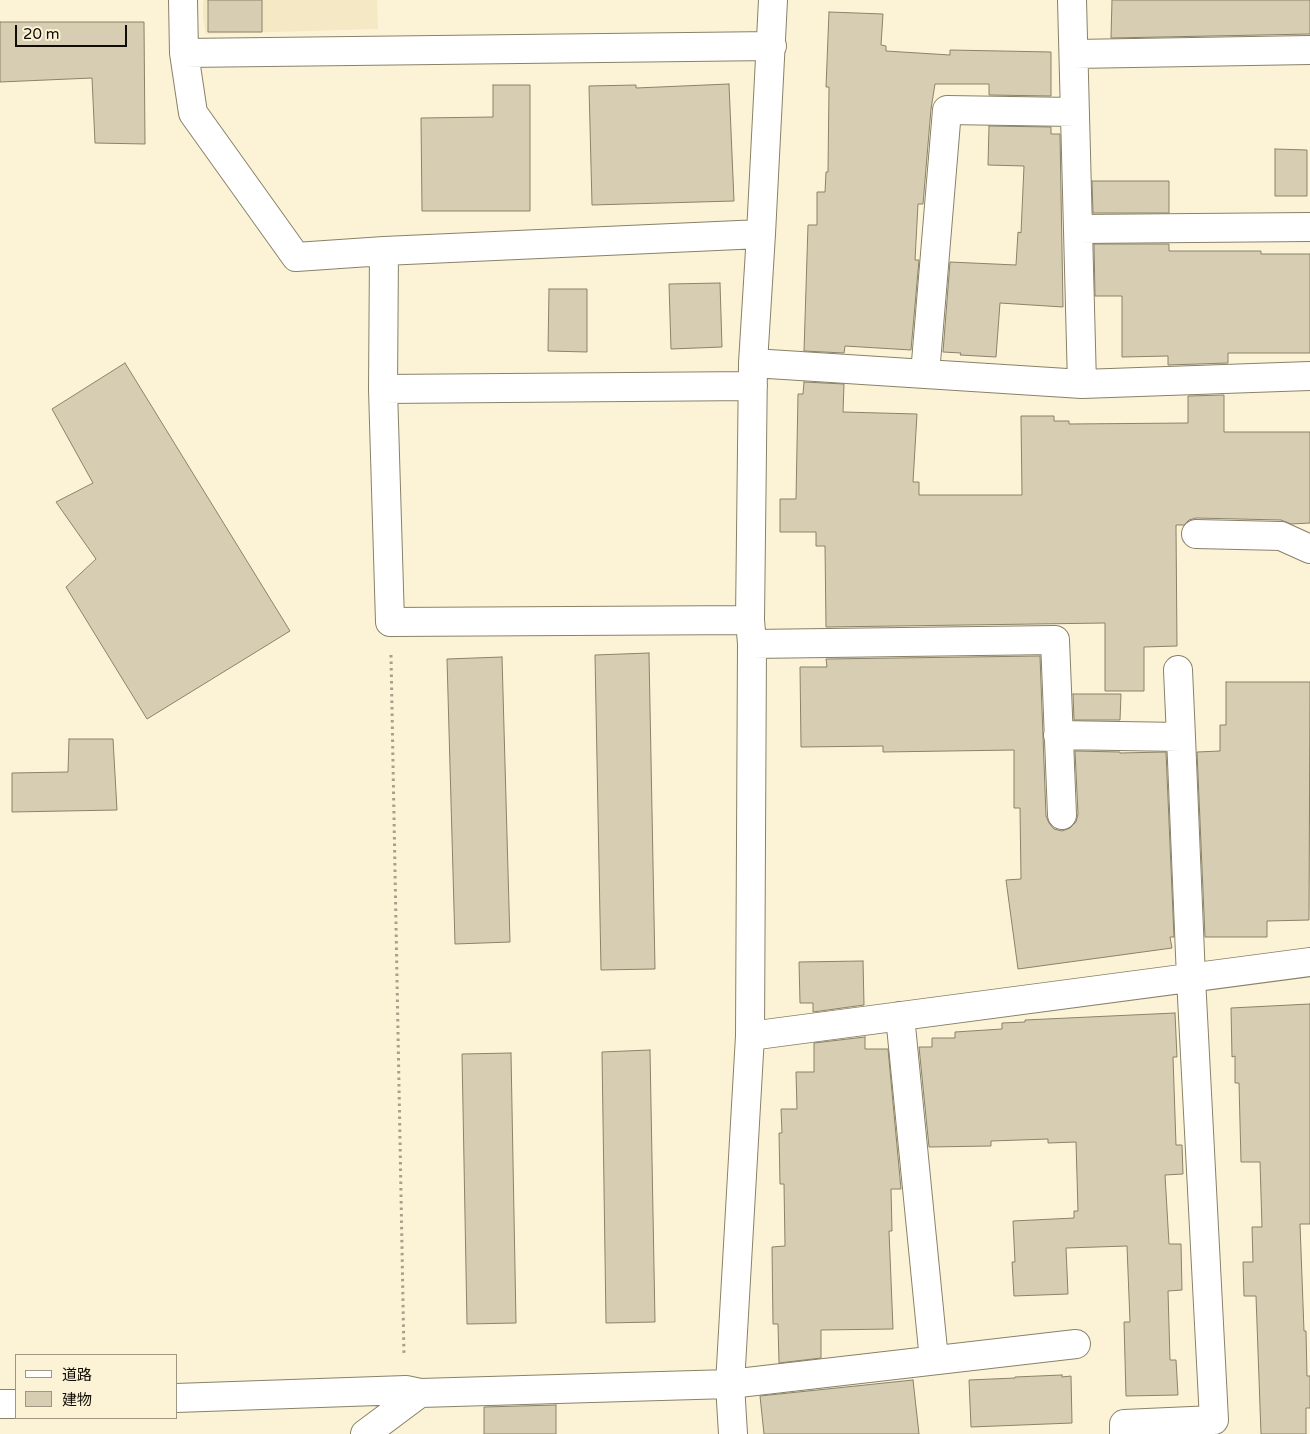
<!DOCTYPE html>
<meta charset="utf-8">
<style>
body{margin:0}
#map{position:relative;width:1310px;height:1434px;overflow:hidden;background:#fcf3d7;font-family:"Varela Round","Noto Sans JP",sans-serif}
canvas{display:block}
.legend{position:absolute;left:15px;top:1354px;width:162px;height:65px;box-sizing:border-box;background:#fcf3d7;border:1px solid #9e9783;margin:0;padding:6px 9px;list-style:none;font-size:15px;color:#110d05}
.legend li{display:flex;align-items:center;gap:10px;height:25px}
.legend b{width:25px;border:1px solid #9e9783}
.scale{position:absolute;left:15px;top:25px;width:112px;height:22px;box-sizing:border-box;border:2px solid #110d05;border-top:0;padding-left:6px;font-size:15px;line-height:18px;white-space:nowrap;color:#110d05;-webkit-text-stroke:4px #fcf3d7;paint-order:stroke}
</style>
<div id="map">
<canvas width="1310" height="1434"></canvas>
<ul class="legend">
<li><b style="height:6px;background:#fff"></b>道路</li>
<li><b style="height:14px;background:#d7cdb3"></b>建物</li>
</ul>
<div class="scale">20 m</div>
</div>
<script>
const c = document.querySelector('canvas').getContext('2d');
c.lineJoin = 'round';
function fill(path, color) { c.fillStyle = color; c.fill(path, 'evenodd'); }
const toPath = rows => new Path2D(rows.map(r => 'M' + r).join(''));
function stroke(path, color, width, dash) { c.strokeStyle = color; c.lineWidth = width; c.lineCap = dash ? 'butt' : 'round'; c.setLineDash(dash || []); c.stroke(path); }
const built = toPath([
 [203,0,377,0,378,29,206,34,203,19]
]);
const building = toPath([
 [208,0,262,0,262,32,208,32,208,0],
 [1112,0,1310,0,1310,34,1111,38,1112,0],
 [829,12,883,14,881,45,886,46,886,51,950,55,950,50,1051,52,1051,96,989,95,989,84,935,84,931,109,923,204,918,204,915,260,919,260,911,350,845,346,844,353,804,351,808,225,817,225,817,192,825,192,826,172,828,172,829,87,826,87,829,12],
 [0,22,144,22,145,144,95,143,92,78,0,82,0,22],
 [729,84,734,201,592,205,589,86,636,85,636,88,729,84],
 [493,85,530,85,530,211,422,211,421,118,493,117,493,85],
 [989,126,1051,127,1051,134,1060,134,1063,307,1000,303,996,357,960,355,961,353,943,352,950,262,1016,265,1018,232,1021,233,1024,166,988,165,989,126],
 [1275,149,1307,150,1307,196,1275,196,1275,149],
 [1092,181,1169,181,1169,213,1093,213,1092,181],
 [1094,244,1169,244,1169,251,1261,251,1261,254,1310,254,1310,353,1228,353,1228,363,1168,365,1168,356,1122,357,1122,296,1095,296,1094,244],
 [720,283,722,347,671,349,669,284,720,283],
 [549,289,587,289,587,352,548,351,549,289],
 [125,363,290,631,147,719,66,587,96,559,56,502,93,483,52,409,125,363],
 [804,382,844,384,843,412,917,414,913,482,919,482,919,495,1022,495,1021,416,1054,416,1054,421,1069,421,1069,424,1188,423,1188,396,1224,395,1224,432,1310,432,1310,523,1291,524,1281,520,1196,518,1189,520,1184,525,1176,525,1177,646,1144,647,1144,691,1105,691,1105,623,826,627,825,546,816,546,816,532,780,532,780,499,796,499,798,394,803,394,804,382],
 [649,653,655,969,601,970,595,655,649,653],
 [1040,656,1046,816,1049,823,1054,829,1062,831,1070,828,1076,822,1078,814,1075,751,1120,752,1120,753,1166,752,1174,937,1170,937,1172,948,1018,969,1006,880,1021,879,1020,808,1014,808,1014,750,883,752,883,746,801,747,800,667,827,667,826,659,1040,656],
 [502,657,510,942,455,944,447,659,502,657],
 [1226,682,1310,682,1309,920,1267,921,1267,937,1205,937,1197,752,1220,751,1220,725,1226,725,1226,682],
 [1073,694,1121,694,1120,720,1074,720,1073,694],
 [69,739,113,739,117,810,12,812,12,773,68,772,69,739],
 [863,961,864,1005,813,1012,813,1003,800,1003,799,962,863,961],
 [1310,1004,1310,1224,1300,1224,1304,1331,1306,1331,1307,1376,1310,1376,1310,1408,1306,1408,1306,1434,1261,1434,1256,1296,1244,1296,1243,1262,1253,1262,1252,1227,1262,1227,1260,1162,1241,1162,1239,1083,1235,1083,1235,1056,1232,1057,1231,1008,1310,1004],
 [1175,1013,1177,1057,1173,1057,1176,1145,1182,1145,1183,1174,1165,1175,1169,1244,1181,1244,1182,1290,1168,1291,1170,1360,1176,1360,1178,1395,1126,1396,1124,1322,1130,1322,1127,1246,1066,1248,1068,1294,1014,1296,1012,1262,1015,1262,1013,1221,1074,1218,1074,1211,1078,1211,1076,1142,1048,1143,1048,1139,991,1141,991,1146,929,1147,919,1047,932,1047,932,1038,955,1038,955,1032,1002,1029,1002,1023,1025,1022,1025,1020,1175,1013],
 [865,1037,865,1049,888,1049,901,1189,891,1189,892,1231,889,1231,893,1329,821,1330,821,1358,779,1363,778,1324,773,1324,772,1247,785,1246,784,1184,780,1184,779,1133,782,1133,781,1109,797,1109,796,1072,814,1072,814,1043,865,1037],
 [650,1050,655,1322,606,1323,602,1052,650,1050],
 [511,1053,516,1323,467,1324,462,1054,511,1053],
 [1062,1375,1062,1377,1071,1376,1072,1423,971,1427,969,1380,1015,1378,1015,1377,1062,1375],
 [913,1380,919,1434,764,1434,760,1396,913,1380],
 [556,1405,556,1434,484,1434,484,1407,556,1405]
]);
const path = toPath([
 [391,655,404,1356]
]);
const minor = toPath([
 [183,0,184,53,193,113,296,257,384,251,761,234],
 [1072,0,1082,384],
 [184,53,772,46],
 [1074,54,1310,50],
 [1079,229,1310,227],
 [384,251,383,389,390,622,750,620],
 [753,363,1082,384,1310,376],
 [925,374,947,110,1075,112],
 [383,389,753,386],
 [1196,534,1281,536,1310,549],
 [752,644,1055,640,1062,815],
 [1058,735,1181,737,1178,670],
 [900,1016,934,1360],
 [750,1036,1310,962],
 [176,1398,406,1390,420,1393],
 [0,1404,16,1404],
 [365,1434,420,1393,730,1384,1076,1344],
 [733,1434,730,1384,750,1036,752,644,750,620,753,363,761,234,773,0],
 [1124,1434,1124,1424,1214,1420,1191,978,1181,737]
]);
fill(built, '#f4e8c5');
fill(building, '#d7cdb3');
stroke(building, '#8a8269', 1);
stroke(minor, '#898168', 30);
stroke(path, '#a69f8a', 3, [2.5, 4]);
stroke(minor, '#fff', 28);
</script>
